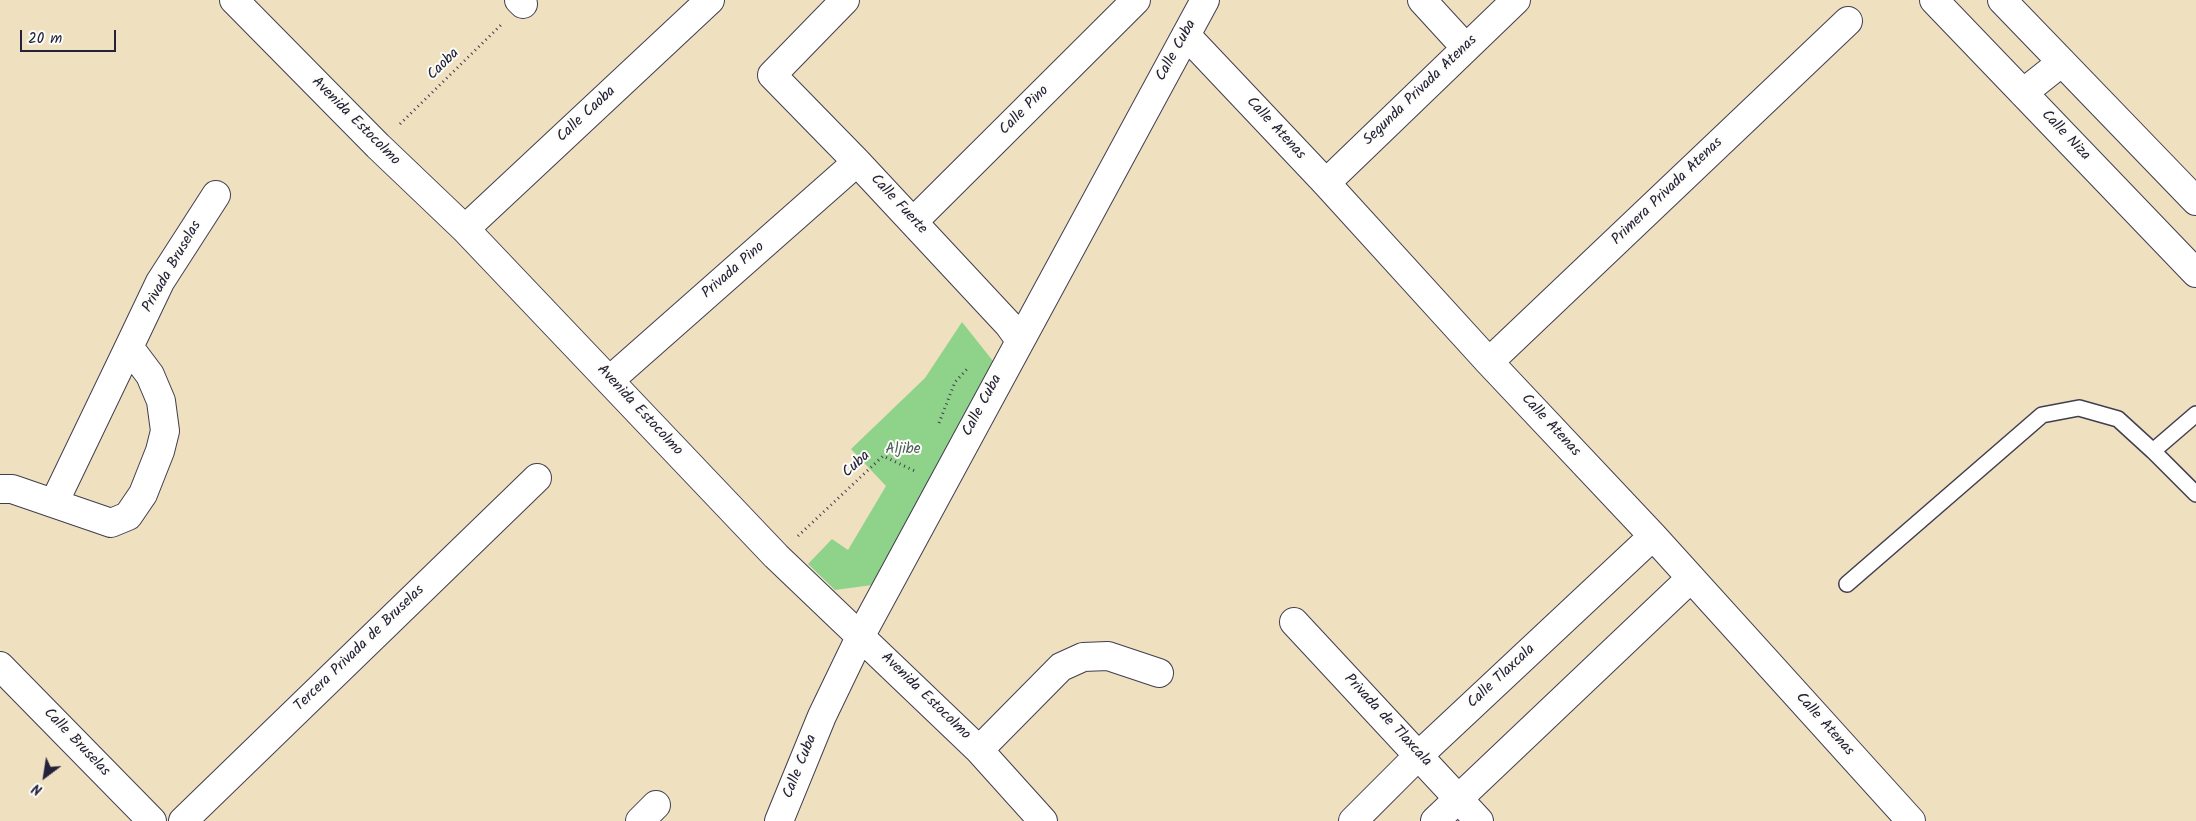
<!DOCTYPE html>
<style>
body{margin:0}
#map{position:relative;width:2196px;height:821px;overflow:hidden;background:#efe0c0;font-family:Kalam,sans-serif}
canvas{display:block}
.north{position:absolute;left:20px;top:751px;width:50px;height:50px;-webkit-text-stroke:4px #fdfcf7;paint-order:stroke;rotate:211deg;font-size:14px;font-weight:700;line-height:20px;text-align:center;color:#22223b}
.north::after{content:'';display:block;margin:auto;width:18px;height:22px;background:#22223b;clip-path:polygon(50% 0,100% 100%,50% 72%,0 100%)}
.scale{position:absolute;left:20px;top:30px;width:96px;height:22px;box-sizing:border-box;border:2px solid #22223b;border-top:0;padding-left:6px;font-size:15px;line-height:18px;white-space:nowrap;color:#22223b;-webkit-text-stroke:4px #fdfcf7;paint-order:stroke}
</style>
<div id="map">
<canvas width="2196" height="821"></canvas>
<div class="north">N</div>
<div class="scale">20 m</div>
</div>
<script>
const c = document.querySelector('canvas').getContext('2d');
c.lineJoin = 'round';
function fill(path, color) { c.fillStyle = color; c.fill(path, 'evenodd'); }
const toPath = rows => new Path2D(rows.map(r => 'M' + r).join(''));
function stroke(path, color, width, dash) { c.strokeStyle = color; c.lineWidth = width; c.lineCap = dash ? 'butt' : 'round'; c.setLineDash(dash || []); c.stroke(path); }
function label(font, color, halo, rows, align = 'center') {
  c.font = font + ' Kalam,sans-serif'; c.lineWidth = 4; c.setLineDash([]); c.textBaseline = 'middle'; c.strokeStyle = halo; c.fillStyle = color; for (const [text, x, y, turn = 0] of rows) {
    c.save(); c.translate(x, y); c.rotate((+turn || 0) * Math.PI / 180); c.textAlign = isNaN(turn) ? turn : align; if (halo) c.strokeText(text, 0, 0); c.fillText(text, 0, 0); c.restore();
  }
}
const green = toPath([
 [962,322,993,361,872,585,835,590,808,564,832,539,848,550,886,486,851,449,925,378]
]);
const path = toPath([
 [400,124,501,25],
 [939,423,955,382,969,367],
 [798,536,883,456,917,472]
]);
const lane = toPath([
 [2153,451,2196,414],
 [1847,584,2042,415,2079,408,2118,419,2153,451,2196,494]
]);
const street = toPath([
 [234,0,378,146,465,229,776,556,979,750,1043,821],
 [519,0,523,4],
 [845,0,772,75,857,162,1009,325,1019,339],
 [1422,0,1465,47],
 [1934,0,2196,273],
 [2002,0,2196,201],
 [1186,35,1326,183,1489,362,1653,536,1911,821],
 [2023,93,2062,62],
 [1326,183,1516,0],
 [913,222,1136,0],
 [465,229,710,0],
 [1489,362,1848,21],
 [610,380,857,162],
 [0,489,12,489,111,523,128,516,143,494,160,451,165,431,161,401,150,375,129,347,160,282,216,195],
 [54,503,129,347],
 [1294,622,1479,821],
 [0,666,152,821],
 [979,750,1061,667,1083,657,1108,656,1159,673],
 [183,821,537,478],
 [640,821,656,805],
 [779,821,822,716,861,635,1205,0],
 [1353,821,1418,756,1653,536],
 [1435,821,1691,578]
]);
const streetNames = [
 ["Calle Cuba",1177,51,-61],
 ["Caoba",444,65,-45],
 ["Segunda Privada Atenas",1421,91,-44],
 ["Calle Pino",1025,111,-45],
 ["Calle Caoba",587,115,-43],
 ["Avenida Estocolmo",355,122,45],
 ["Calle Atenas",1275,129,47],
 ["Calle Niza",2065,136,46],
 ["Primera Privada Atenas",1668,192,-44],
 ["Calle Fuerte",898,205,47],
 ["Privada Bruselas",173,267,-60],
 ["Privada Pino",734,271,-41],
 ["Calle Cuba",983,406,-62],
 ["Avenida Estocolmo",639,411,47],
 ["Calle Atenas",1550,426,47],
 ["Cuba",857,465,-43],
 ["Tercera Privada de Bruselas",360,649,-44],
 ["Calle Tlaxcala",1502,677,-43],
 ["Avenida Estocolmo",925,697,44],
 ["Privada de Tlaxcala",1387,721,47],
 ["Calle Atenas",1824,725,48],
 ["Calle Bruselas",76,743,46],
 ["Calle Cuba",801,767,-68]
];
const parkNames = [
 ["Aljibe",903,450]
];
fill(green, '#8fd38b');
stroke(lane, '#413e4f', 18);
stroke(street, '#413e4f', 30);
stroke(path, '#413e4f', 3, [1, 4]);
stroke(lane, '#fff', 15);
stroke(street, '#fff', 28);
label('15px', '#22223b', '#fdfcf7', streetNames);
label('15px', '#486057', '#fdfcf7', parkNames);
</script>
